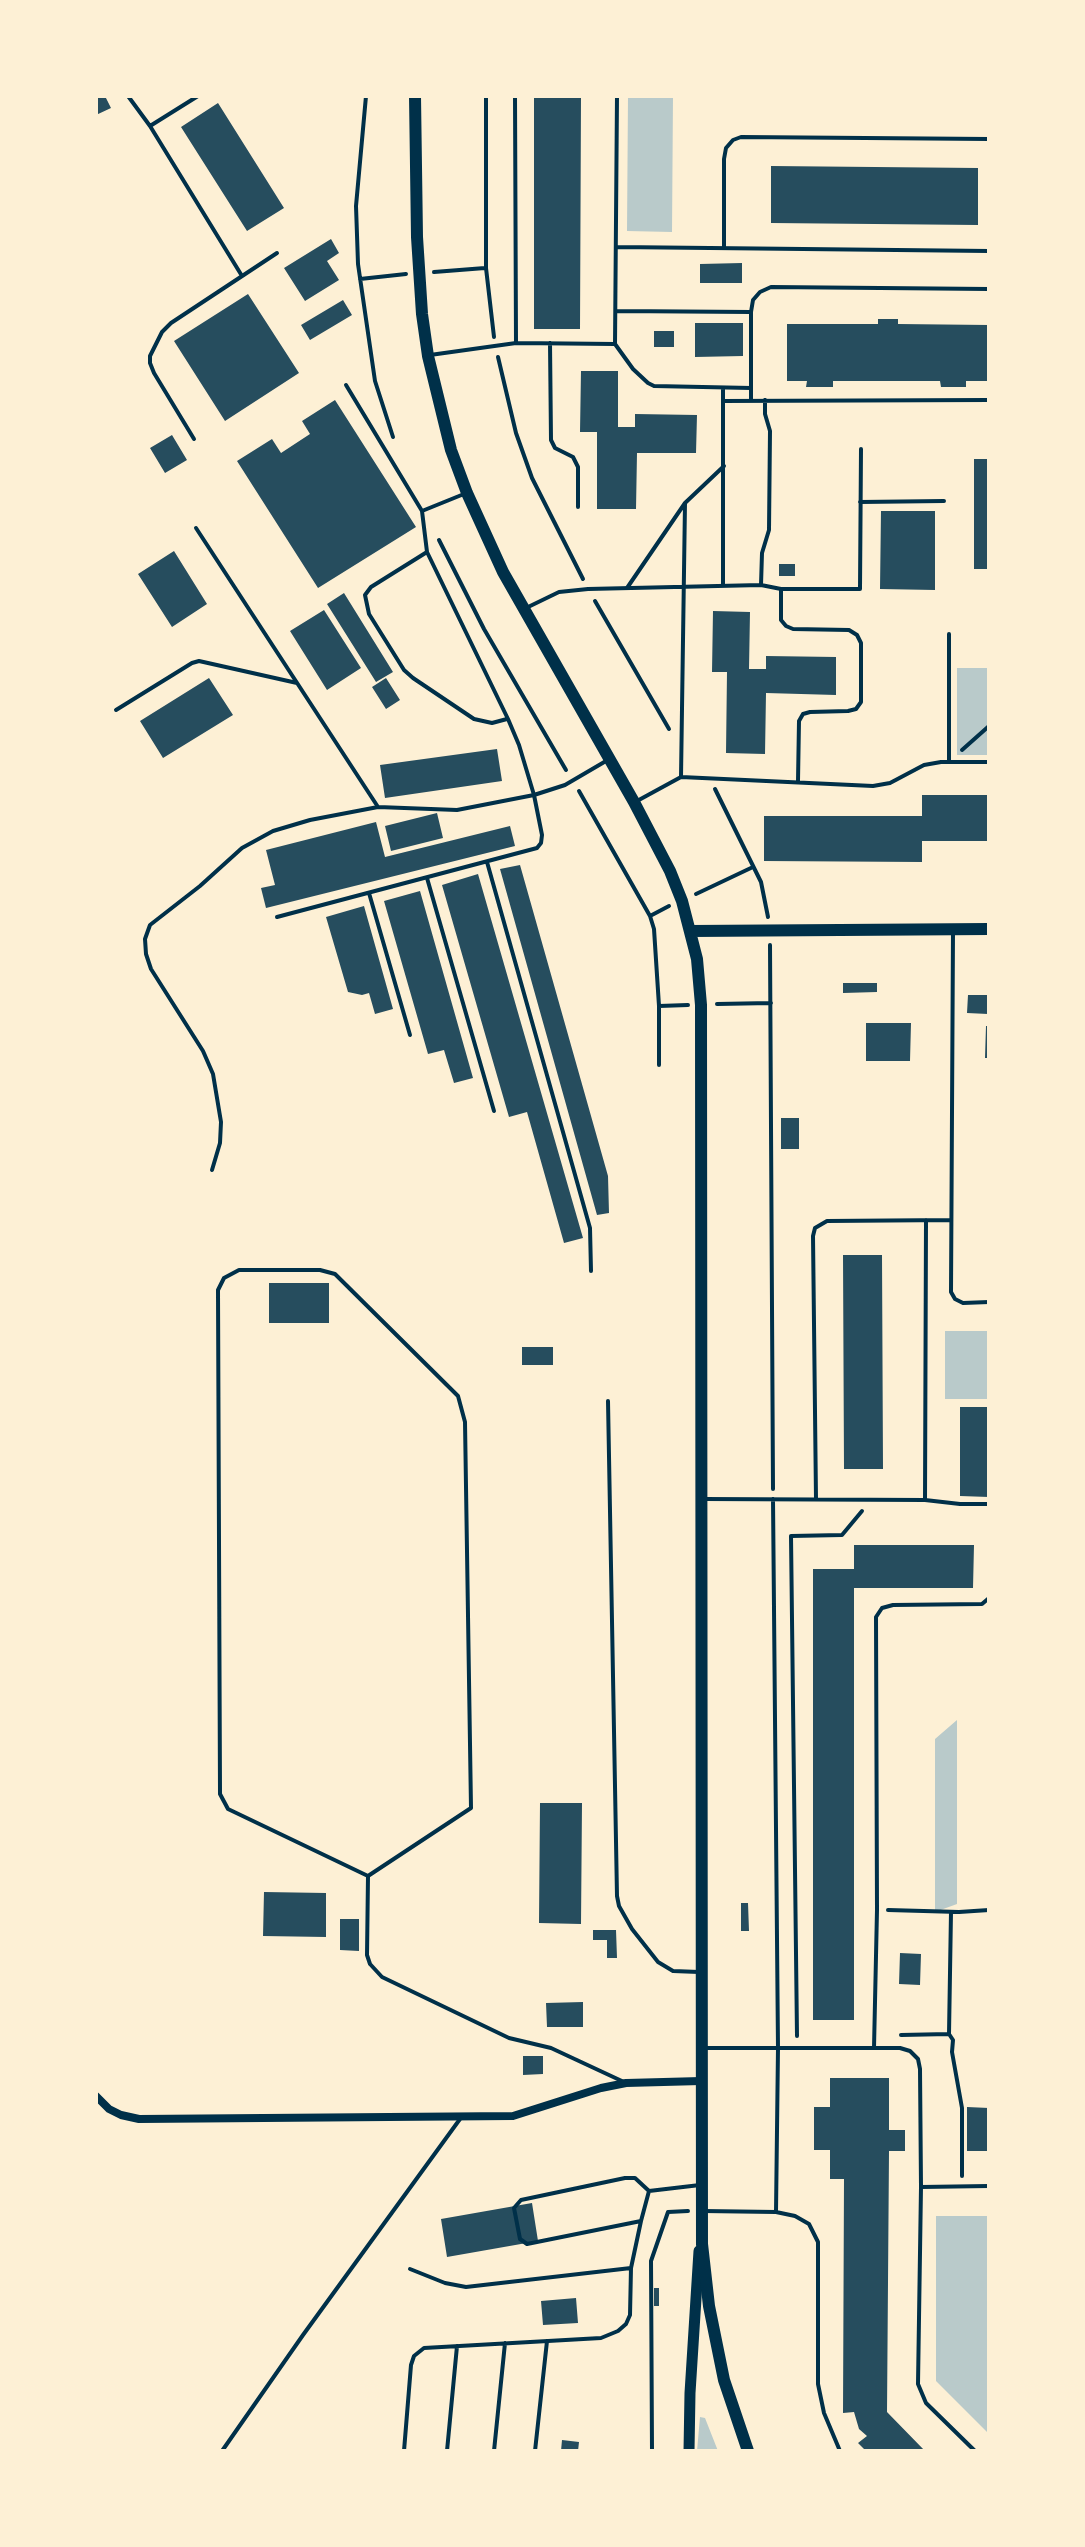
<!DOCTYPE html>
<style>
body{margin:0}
#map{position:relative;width:1085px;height:2547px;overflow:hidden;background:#fdf0d5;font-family:Barlow,sans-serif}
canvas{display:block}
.frame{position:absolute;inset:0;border:98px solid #fdf0d5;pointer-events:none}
</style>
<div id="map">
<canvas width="1085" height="2547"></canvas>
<div class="frame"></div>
</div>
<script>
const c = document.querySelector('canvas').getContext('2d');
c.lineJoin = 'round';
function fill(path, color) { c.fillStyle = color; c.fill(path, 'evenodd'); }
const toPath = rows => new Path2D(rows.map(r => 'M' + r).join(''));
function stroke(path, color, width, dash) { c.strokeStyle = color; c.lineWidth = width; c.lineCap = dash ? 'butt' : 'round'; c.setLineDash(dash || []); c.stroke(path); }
const green = toPath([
 [628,96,673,96,672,232,627,231],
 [957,668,989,668,989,755,957,755],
 [945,1331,989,1331,989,1399,945,1399],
 [957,1720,957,1904,935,1912,935,1739],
 [936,2216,989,2216,989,2434,936,2381],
 [700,2417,705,2418,718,2451,697,2451]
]);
const building = toPath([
 [96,96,105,96,111,108,96,115],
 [534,96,581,96,580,329,534,329],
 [218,103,284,208,247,231,181,127],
 [771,166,978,168,978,225,771,223],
 [331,239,339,253,327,261,339,280,305,301,284,268],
 [742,263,742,283,700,283,700,264],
 [248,294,299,373,225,421,174,341],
 [343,300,352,315,310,340,301,325],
 [878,319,898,319,898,324,989,325,989,381,966,381,966,387,941,387,940,381,833,381,833,387,806,387,807,381,787,381,787,324,878,324],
 [695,323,743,323,743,356,695,357],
 [654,331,674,331,674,347,654,347],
 [581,371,618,371,618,427,635,427,635,414,697,415,696,453,637,453,636,509,597,509,597,432,580,432],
 [335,400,416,527,318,588,237,461,272,439,281,453,310,434,302,421],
 [172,435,187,460,165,473,150,448],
 [974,459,989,459,989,569,974,569],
 [881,511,935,511,935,590,880,589],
 [174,551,207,604,172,627,138,574],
 [779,564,795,564,795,576,779,576],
 [344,593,393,672,376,682,327,604],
 [324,610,361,668,327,690,290,631],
 [713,611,750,612,749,669,766,669,766,656,836,657,836,695,766,693,765,754,726,753,727,672,712,672],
 [209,678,233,715,163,758,140,721],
 [386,678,400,700,386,709,372,687],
 [497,749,502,781,385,798,380,765],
 [922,795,989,795,989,841,922,841,922,862,764,861,764,816,922,816],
 [437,813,443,838,391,851,385,826],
 [376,822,385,857,510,826,515,846,266,908,261,888,275,885,266,850],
 [520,865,608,1176,609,1213,597,1215,500,869],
 [478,874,583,1238,564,1243,527,1112,509,1117,442,885],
 [420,891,473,1078,454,1083,444,1050,428,1054,384,901],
 [364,906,393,1009,375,1014,369,993,362,995,348,992,326,917],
 [843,983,877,983,877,992,843,993],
 [968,995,989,995,988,1014,967,1013],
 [866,1023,911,1023,910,1061,866,1061],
 [986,1026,989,1026,989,1058,985,1058],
 [781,1118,799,1118,799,1149,781,1149],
 [843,1255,882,1255,883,1469,844,1469],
 [269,1283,329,1283,329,1323,269,1323],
 [522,1347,553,1347,553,1365,522,1365],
 [960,1407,989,1407,989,1497,960,1496],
 [854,1545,974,1545,973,1588,854,1588,854,2020,813,2020,813,1569,854,1569],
 [540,1803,582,1803,581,1924,539,1923],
 [264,1892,326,1893,326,1937,263,1936],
 [741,1903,748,1903,749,1931,741,1931],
 [340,1919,359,1919,359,1951,340,1950],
 [593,1930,616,1930,617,1958,607,1958,607,1940,593,1940],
 [900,1953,921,1954,920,1985,899,1984],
 [583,2002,583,2027,547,2027,546,2003],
 [523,2056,543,2056,543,2074,523,2075],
 [830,2078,889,2078,889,2130,905,2130,905,2151,889,2151,887,2412,925,2451,866,2451,858,2443,867,2436,859,2429,854,2412,843,2413,844,2179,830,2179,830,2150,814,2150,814,2107,830,2107],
 [967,2107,989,2108,989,2151,967,2151],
 [532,2203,538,2241,447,2257,441,2219],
 [654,2288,659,2288,659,2306,654,2306],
 [576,2298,578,2323,543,2325,541,2301],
 [562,2440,579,2442,578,2451,561,2451]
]);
const path = toPath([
 [366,96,356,206,358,264,375,381,393,437],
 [486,96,486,268,494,337],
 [434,272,485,268],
 [360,279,406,274],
 [498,357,516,433,532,478,583,579],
 [439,540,484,629,566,770],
 [595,601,669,729],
 [962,750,989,726],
 [715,789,761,882,768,917],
 [579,791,650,916,654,929,659,1006,659,1065],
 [696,894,753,867],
 [650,916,669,906],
 [770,945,773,1489],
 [717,1004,771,1003],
 [659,1006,688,1005],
 [888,1910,959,1912,989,1910],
 [949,2034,951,1912],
 [901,2035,949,2034,953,2040,952,2052,962,2108,962,2176],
 [797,2036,791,1536,842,1535,862,1511],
 [652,2451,651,2261,668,2212,688,2211]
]);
const service = toPath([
 [128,96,150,126,242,276],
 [617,96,615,344,633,369,648,383,654,386,751,388],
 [150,126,198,96],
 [617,247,989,251],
 [724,248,724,159,726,148,733,140,741,137,989,139],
 [616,311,751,312],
 [516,343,615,344],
 [550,343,551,440,555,448,573,457,578,467,578,507],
 [430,355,516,343,515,96],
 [751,400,751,312,753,300,760,292,771,287,989,289],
 [723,401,989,400],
 [194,439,154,373,150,363,150,356,162,332,171,323,277,253],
 [860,502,944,501],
 [422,511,464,494],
 [196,528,378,807],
 [427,552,371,587,365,595,369,614,404,670,413,678,474,719,492,723,507,719],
 [761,585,762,553,769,530,770,431,765,414,765,400],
 [723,586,723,388],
 [627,588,685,503,724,466],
 [781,589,781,620,786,626,793,629,849,630,857,635,861,643,861,702,856,709,848,711,810,712,803,714,799,721,798,781],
 [526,608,559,592,588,589,761,585,781,589,860,589,861,449],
 [116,710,192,663,199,661,297,683],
 [949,762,949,634],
 [681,777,685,503],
 [637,801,681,777,873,786,890,783,924,765,941,762,989,762],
 [487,862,590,1228,591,1271],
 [427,878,494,1111],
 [369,893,410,1035],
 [277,917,537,848,541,843,542,835,534,795,565,785,606,761],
 [953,932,951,1292,955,1299,963,1303,989,1302],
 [212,1170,220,1143,221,1122,213,1074,203,1051,151,969,146,954,145,939,150,925,200,886,242,848,273,831,310,820,378,807,457,810,534,795,519,745,508,719,427,552,422,511,346,385],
 [608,1401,617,1896,619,1906,632,1929,658,1962,673,1971,699,1972],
 [704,1499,925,1500,960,1504,989,1504],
 [816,1499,813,1236,815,1228,827,1221,951,1220],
 [925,1500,926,1220],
 [368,1876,228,1809,220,1794,218,1290,224,1278,239,1270,320,1270,335,1274,458,1396,465,1422,471,1808,368,1876,367,1955,370,1964,382,1977,509,2038,551,2048,624,2082],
 [704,2048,900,2048,910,2051,918,2059,920,2069,921,2187],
 [874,2048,877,1910,876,1617,882,1608,893,1605,982,1604,989,1598],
 [649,2191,641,2221,527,2244,520,2239,514,2208,521,2200,625,2178,635,2178,649,2191,700,2185],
 [703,2211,776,2212,778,2048,773,1499],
 [776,2212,795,2216,809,2224,818,2242,818,2384,824,2413,840,2451],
 [410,2269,445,2283,466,2287,631,2268],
 [222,2451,303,2335,460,2119],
 [404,2451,411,2365,414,2356,424,2348,601,2338,618,2331,626,2324,630,2315,631,2268,641,2221],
 [447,2451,457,2346],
 [494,2451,505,2343],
 [535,2451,547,2341],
 [975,2451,926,2403,918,2384,921,2187,989,2186]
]);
const minor = toPath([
 [96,2096,109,2109,121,2115,139,2119,513,2116,601,2088,626,2083,701,2081]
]);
const tertiary = toPath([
 [689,2451,690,2393,699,2251]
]);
const secondary = toPath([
 [415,96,417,237,422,314,428,356,451,450,467,493,503,572,634,802,670,871,682,901,697,959,701,1005,702,2244,709,2306,724,2380,748,2451],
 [691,931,989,929]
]);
fill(green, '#b9caca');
fill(building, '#264d5e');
stroke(path, '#003049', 4);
stroke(service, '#003049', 4);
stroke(minor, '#003049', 8);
stroke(tertiary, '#003049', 11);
stroke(secondary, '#003049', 12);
</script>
